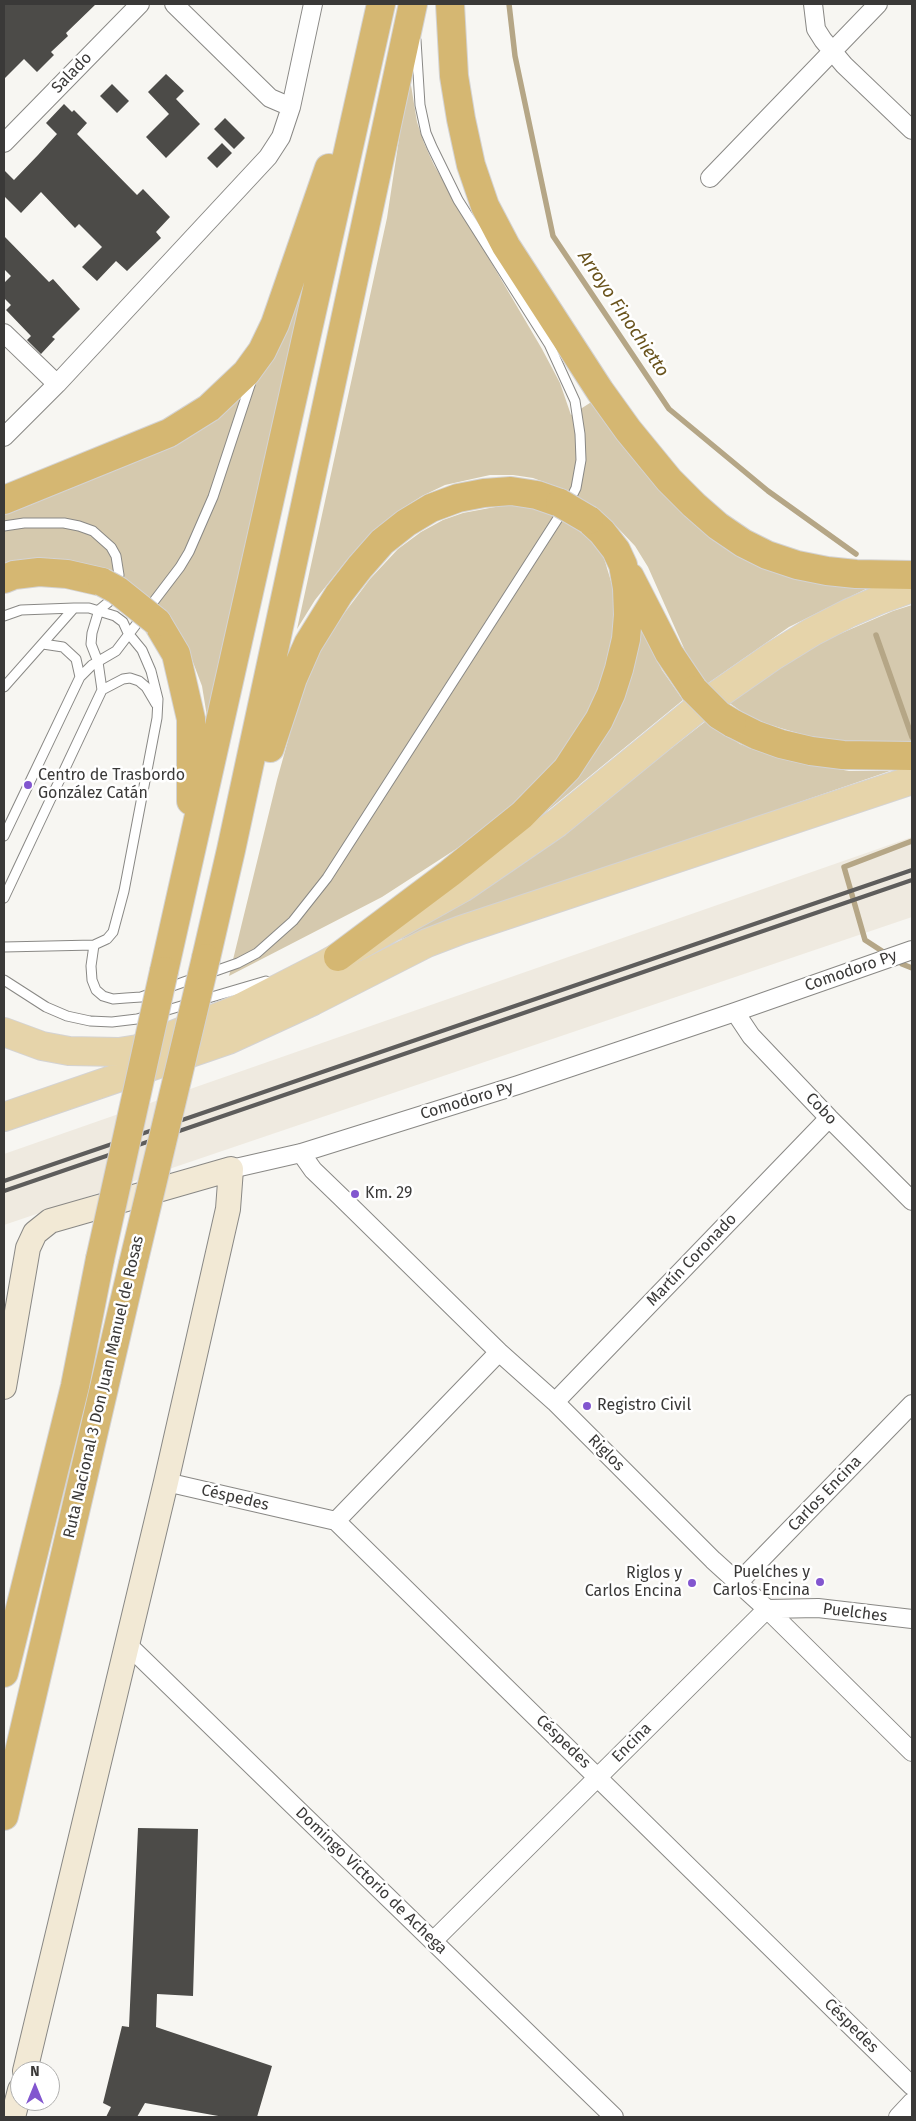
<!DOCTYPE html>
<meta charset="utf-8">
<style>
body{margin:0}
#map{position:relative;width:916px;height:2121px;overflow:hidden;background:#f7f6f2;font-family:"Fira Sans",sans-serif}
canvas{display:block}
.frame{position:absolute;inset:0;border:5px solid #3a3938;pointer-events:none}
.north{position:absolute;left:10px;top:2061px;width:50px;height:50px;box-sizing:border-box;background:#fff;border:1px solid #b0b0af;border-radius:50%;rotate:0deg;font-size:14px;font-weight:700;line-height:20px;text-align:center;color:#3a3938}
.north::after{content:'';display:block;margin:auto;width:18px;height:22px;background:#8256cf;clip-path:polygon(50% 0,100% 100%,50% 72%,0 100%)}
</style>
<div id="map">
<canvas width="916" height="2121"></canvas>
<div class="frame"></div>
<div class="north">N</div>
</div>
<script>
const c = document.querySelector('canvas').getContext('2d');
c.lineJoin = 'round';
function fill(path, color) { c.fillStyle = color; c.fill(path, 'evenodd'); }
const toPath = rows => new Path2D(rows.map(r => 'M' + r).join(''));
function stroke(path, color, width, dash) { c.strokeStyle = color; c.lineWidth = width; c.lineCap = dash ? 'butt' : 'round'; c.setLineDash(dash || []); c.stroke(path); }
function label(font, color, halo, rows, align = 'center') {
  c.font = font + ' "Fira Sans",sans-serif'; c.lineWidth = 5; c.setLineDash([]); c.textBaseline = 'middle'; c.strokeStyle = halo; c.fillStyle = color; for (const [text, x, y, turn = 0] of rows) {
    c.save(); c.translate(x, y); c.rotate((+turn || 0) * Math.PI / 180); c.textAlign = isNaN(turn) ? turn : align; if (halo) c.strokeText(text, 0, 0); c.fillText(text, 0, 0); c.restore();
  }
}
const built = toPath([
 [912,837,912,917,4,1225,4,1154]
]);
const green = toPath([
 [409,73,417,122,424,143,434,165,542,349,560,383,571,415,593,401,703,526,870,587,789,627,707,684,687,655,648,567,635,546,616,526,596,508,566,490,533,478,513,475,490,475,445,485,422,496,400,510,379,528,346,561,315,600,297,629,387,218],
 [317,234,211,741,202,686,188,649,142,593,4,570,4,509,200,427],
 [511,504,535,506,555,513,584,530,596,543,604,558,613,588,616,617,607,664,590,711,560,759,526,795,487,829,382,897,229,976,277,780,302,690,319,654,337,623,370,579,398,549,421,532,443,520,463,513],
 [912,605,912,744,854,744,814,738,767,724,745,714,728,702,823,641,893,611],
 [641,628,662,670,683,700,513,839,630,678],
 [706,721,740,744,785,759,849,771,890,771,399,940,571,827]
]);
const stream = toPath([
 [509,4,515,56,553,236,669,409,768,491,856,554],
 [876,635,912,737],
 [885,953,865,940,844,867,912,841],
 [902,964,912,968]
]);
const building = toPath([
 [4,4,96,4,66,33,68,36,51,52,54,55,37,72,24,59,4,79],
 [166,74,184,91,176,99,200,124,166,158,146,137,169,114,148,92],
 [112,84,129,101,117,113,100,96],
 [64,104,72,112,74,110,87,123,77,134,137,195,143,189,170,217,156,232,161,238,127,271,116,261,97,281,82,267,102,247,79,224,75,228,41,192,21,213,4,196,4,170,14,180,38,155,57,134,46,123],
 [225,118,245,138,234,149,214,129],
 [222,143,232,153,217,168,207,158],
 [4,236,49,282,53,279,80,309,52,337,55,339,41,354,27,340,31,336,6,310,11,305,4,298,4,283,11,276,4,269],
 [138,1828,198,1829,193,1996,157,1994,156,2027,272,2066,257,2117,224,2117,145,2103,137,2117,106,2117,111,2107,103,2103,122,2026,129,2027]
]);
const lane = toPath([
 [4,526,24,523,64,523,79,526,93,531,111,547,116,556,119,575,111,600,99,610,92,633,91,644,98,662,102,690,4,898],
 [4,616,21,610,74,608],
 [43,644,63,647,76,659,80,677],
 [4,687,74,608,89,608,115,616,123,622,128,633,142,650,151,671,158,699,157,718,124,891,113,932,107,939,94,945,4,947],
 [102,690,123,679,130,678,139,681,146,687,156,704],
 [4,836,80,677,92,665,116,651,180,567,189,552,213,497,252,379],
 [94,945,91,966,92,980,96,990,103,996,113,999,126,998,141,997,238,963,257,953,293,921,327,878,571,498,576,488,581,460,580,434,575,401,549,344,458,200,432,147,426,133,420,105,416,40],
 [4,980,46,1007,67,1016,90,1021,112,1022,137,1019,266,981]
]);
const street = toPath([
 [174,4,270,98,291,107],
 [813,4,816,29,823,40,844,65,912,130],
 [4,143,140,4],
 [710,178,878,4],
 [4,333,57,384],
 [4,437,57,384,268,157,281,137,291,107,313,4],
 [735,1012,751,1036,829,1118,912,1201],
 [301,1153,313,1170,342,1198,499,1352,555,1402,713,1560,767,1609,912,1752],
 [231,1169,301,1153,518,1085,735,1012,912,950],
 [555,1402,829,1118],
 [166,1482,336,1521,912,2086],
 [336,1521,499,1352],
 [737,1584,912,1404],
 [767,1609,818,1608,912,1619],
 [128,1645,614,2117],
 [433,1941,767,1609],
 [898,2117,912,2102]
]);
const secondary = toPath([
 [4,1387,28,1248,35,1233,50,1221,231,1169,228,1209,166,1482,25,2071],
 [13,2117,20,2090]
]);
const primary = toPath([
 [4,1032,42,1046,69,1051,119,1052,138,1049,238,1009,324,965,462,888,557,823,694,711,773,656,812,632,849,613,879,600,912,588],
 [4,1117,228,1040,313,1001,427,943,461,930,912,780]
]);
const highway = toPath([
 [450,4,454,76,461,119,471,165,485,206,506,246,600,391,628,430,669,480,694,505,718,526,743,543,767,555,797,565,827,571,856,574,912,575],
 [4,500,169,433,209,408,246,373,262,351,275,324,329,168],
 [630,577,669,653,694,690],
 [4,579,14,575,39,572,67,574,102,582],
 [157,622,176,654,191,719,191,801],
 [732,723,756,735,781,744,811,751,843,755,912,756],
 [270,748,293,678,308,644,339,594,360,567,382,542,406,523,431,508,458,498,484,493,511,491,537,495,560,503],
 [338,957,450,873,522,815,567,769,599,720,611,694,619,669,626,639,628,615,627,588,623,565,616,550,602,532,589,520],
 [206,958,231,850,413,4],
 [164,971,381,4],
 [4,1673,75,1386,100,1259],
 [4,1816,133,1264]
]);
const rail = toPath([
 [4,1181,912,870],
 [4,1191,912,880]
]);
const highwayBridge = toPath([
 [560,503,589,520],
 [102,582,117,590,157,622],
 [694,690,719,715,732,723],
 [100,1259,164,971],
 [133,1264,206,958]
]);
const markers = [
 [28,785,5,"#8256cf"],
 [355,1194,5,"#8256cf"],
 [587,1406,5,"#8256cf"],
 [820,1582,5,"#8256cf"],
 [692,1583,5,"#8256cf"]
];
const streetNames = [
 ["Salado",72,73,-46],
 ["Comodoro Py",851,971,-19],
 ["Comodoro Py",467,1101,-17],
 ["Cobo",821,1109,46],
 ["Martín Coronado",692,1260,-46],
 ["Ruta Nacional 3 Don Juan Manuel de Rosas",104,1387,-77],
 ["Riglos",606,1453,45],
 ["Carlos Encina",825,1494,-46],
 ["Céspedes",235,1498,13],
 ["Puelches",855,1613,7],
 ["Céspedes",563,1742,44],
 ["Encina",632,1743,-45],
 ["Domingo Victorio de Achega",371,1881,44],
 ["Céspedes",851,2026,45]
];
const poiNames = [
 ["Centro de Trasbordo",38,776],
 ["González Catán",38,794],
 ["Km. 29",365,1194],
 ["Registro Civil",597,1406],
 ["Puelches y",810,1573,"right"],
 ["Carlos Encina",810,1591,"right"],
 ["Riglos y",682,1574,"right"],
 ["Carlos Encina",682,1592,"right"]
];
const waterNames = [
 ["Arroyo Finochietto",623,314,56]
];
fill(built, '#efeae0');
fill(green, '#d5c9ae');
stroke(stream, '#b5a686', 5.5);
fill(building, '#4c4b48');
stroke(lane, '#898885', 11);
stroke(street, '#898885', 20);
stroke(secondary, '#898885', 26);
stroke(primary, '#d4d3d3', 30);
stroke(highway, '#d4d3d3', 30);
stroke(lane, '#fff', 9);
stroke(street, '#fff', 18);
stroke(secondary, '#f2e9d5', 24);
stroke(primary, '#e6d4aa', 28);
stroke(highway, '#d5b772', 28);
stroke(rail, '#5e5d5c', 4);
stroke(highwayBridge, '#d4d3d3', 30, []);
stroke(highwayBridge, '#d5b772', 28);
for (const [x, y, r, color] of markers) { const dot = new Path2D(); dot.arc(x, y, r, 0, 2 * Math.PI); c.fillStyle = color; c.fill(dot); stroke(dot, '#fff', 2); }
label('16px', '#3a3938', '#fff', streetNames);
label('16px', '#3a3938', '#fff', poiNames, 'left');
label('italic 18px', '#69531c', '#fff', waterNames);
</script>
